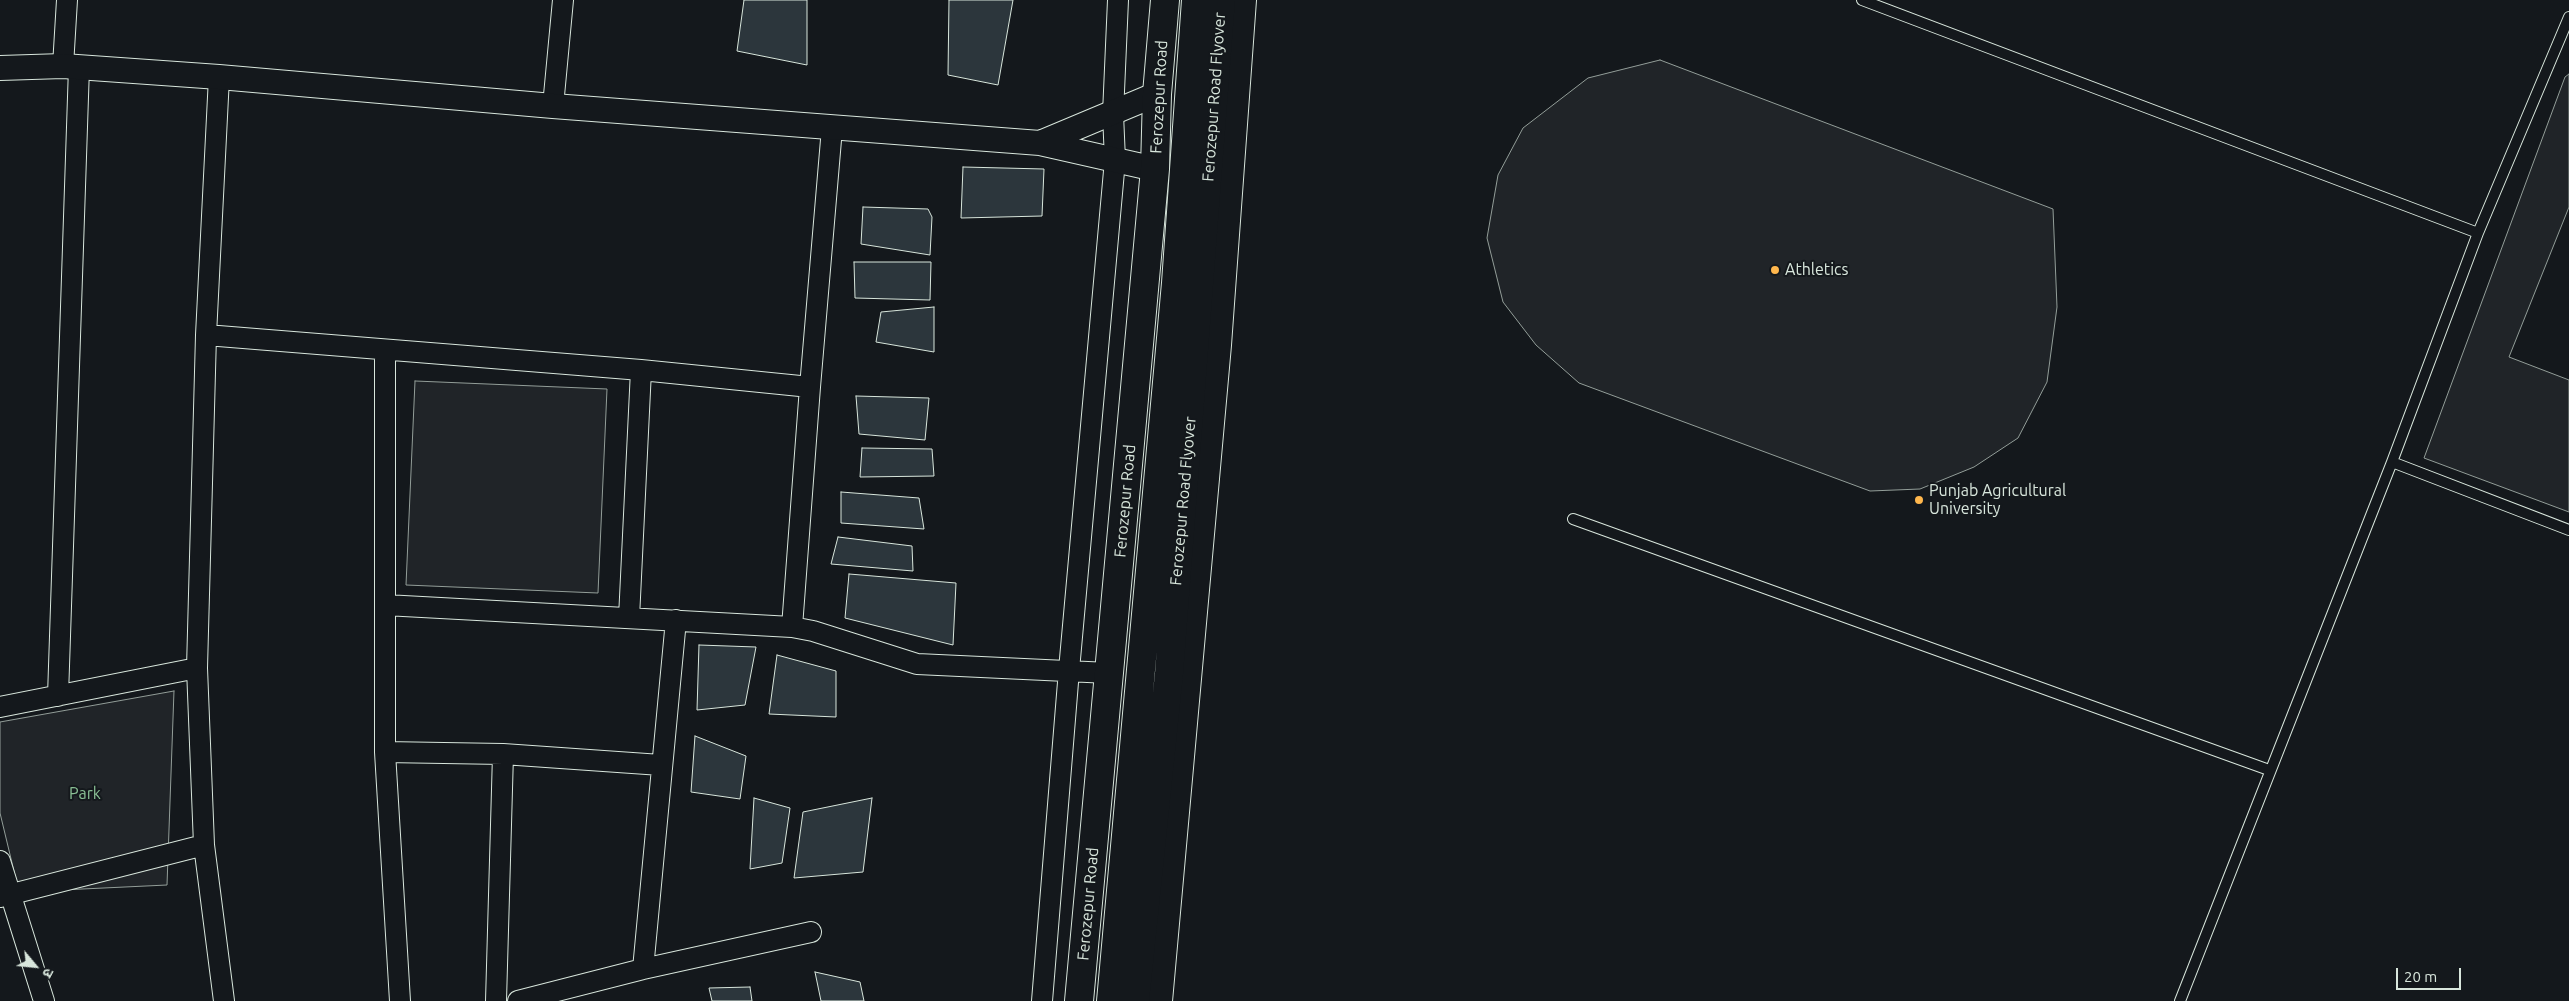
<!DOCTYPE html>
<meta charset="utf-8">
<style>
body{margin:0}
#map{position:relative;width:2569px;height:1001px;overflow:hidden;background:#14181c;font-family:Ubuntu,"Noto Sans Devanagari",sans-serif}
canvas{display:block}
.north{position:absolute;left:10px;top:941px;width:50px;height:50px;-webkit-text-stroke:4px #14181c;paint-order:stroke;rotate:118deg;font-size:14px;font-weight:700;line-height:20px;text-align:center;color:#d8e6dc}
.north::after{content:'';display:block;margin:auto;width:18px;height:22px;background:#d8e6dc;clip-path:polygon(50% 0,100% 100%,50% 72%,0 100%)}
.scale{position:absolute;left:2396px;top:968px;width:65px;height:22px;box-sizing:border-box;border:2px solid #d8e6dc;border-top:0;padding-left:6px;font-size:15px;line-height:18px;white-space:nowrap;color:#d8e6dc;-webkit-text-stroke:4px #14181c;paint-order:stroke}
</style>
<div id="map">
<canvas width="2569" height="1001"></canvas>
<div class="north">उ</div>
<div class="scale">20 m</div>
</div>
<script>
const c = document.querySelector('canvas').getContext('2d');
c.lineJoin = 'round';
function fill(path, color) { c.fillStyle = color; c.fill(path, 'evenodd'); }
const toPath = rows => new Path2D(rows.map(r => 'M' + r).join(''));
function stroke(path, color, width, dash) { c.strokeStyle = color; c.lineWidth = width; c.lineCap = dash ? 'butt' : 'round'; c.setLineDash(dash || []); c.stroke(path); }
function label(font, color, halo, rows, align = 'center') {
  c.font = font + ' Ubuntu,sans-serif'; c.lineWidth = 4; c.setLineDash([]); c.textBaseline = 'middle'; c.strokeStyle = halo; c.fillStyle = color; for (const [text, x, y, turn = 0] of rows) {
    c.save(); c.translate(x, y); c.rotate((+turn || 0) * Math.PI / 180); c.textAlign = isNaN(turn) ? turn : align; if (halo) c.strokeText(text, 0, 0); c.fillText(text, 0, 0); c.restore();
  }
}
const green = toPath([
 [1660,60,2053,209,2057,307,2047,382,2018,438,1974,467,1920,489,1870,491,1579,383,1536,345,1503,302,1487,238,1498,175,1523,128,1588,78,1660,60],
 [2569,74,2569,207,2509,357,2569,380,2569,512,2424,458,2565,77,2569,74],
 [415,381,607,389,598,593,406,585,415,381],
 [174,691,167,885,19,892,0,813,0,722,174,691]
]);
const building = toPath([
 [744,0,807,0,807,65,737,51,744,0],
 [949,0,1013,0,998,85,948,75,949,0],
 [963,167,1044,169,1042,216,961,218,963,167],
 [863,207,928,209,932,217,930,255,861,244,863,207],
 [854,262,931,262,930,300,855,298,854,262],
 [934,307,934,352,876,342,881,312,934,307],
 [856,396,929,398,925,440,859,434,856,396],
 [862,448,932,449,934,476,860,477,862,448],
 [841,492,919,498,924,529,841,523,841,492],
 [838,537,912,546,913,571,831,564,838,537],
 [849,574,956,583,953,645,845,618,849,574],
 [699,645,756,647,745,705,697,710,699,645],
 [777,655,836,671,836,717,769,714,777,655],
 [695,736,746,756,740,799,691,792,695,736],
 [754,798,790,808,782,863,750,869,754,798],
 [872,798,863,872,794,878,803,812,872,798],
 [815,972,860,982,864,1001,821,1001,815,972],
 [750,987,752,1001,712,1001,709,988,750,987]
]);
const service = toPath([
 [1862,0,2478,233],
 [2392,462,2569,530],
 [1573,519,2269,770],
 [2180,1001,2392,462,2478,233,2569,17]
]);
const minor = toPath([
 [63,66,67,0],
 [219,77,206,335,197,668,204,845,224,1001],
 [553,106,563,0],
 [206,335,641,370,810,387],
 [385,350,385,752,400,1001],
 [385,605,792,627,813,631,917,664,1109,673],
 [629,618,641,370],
 [792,627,810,387,832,128],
 [58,696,79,67],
 [0,707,197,668],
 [385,752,503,754,661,765],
 [0,861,44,1001],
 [0,897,204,845],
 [643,969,676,620],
 [496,1001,503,754],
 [518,1001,643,969,811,932],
 [1042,1001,1069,670,1115,160,1113,114,1118,0]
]);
const tertiary = toPath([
 [0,68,63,66,219,77,553,106,1040,143,1155,169],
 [1040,143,1157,94]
]);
const secondary = toPath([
 [1079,1001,1155,169,1157,94,1165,0],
 [1158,1001,1217,345,1242,0]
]);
const primary = toPath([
 [1111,1001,1176,283,1196,0],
 [1135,1001,1169,674,1221,0]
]);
const markers = [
 [1775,270,5,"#ffb74d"],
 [1919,500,5,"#ffb74d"]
];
const streetNames = [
 ["Ferozepur Road",1159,97,-87],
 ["Ferozepur Road Flyover",1214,97,-86],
 ["Ferozepur Road",1125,501,-85],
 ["Ferozepur Road Flyover",1183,501,-85],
 ["Ferozepur Road",1088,904,-85]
];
const poiNames = [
 ["Athletics",1785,270],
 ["Punjab Agricultural",1929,491],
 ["University",1929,509]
];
const parkNames = [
 ["Park",85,794]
];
fill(green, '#202428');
stroke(green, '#939e99', 1);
fill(building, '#2c363c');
stroke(building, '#d8e6dc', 1);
stroke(service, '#d8e6dc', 12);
stroke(minor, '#d8e6dc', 22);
stroke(tertiary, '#d8e6dc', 26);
stroke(secondary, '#d8e6dc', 30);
stroke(primary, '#d8e6dc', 30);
stroke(service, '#14181c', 10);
stroke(minor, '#14181c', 20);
stroke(tertiary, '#14181c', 24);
stroke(secondary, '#14181c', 28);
stroke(primary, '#14181c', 28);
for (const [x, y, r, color] of markers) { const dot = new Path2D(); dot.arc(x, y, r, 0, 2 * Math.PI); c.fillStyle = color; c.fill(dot); stroke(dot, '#14181c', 2); }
label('16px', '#d8e6dc', '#14181c', streetNames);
label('16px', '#d8e6dc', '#14181c', poiNames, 'left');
label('16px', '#8ac095', '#14181c', parkNames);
</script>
